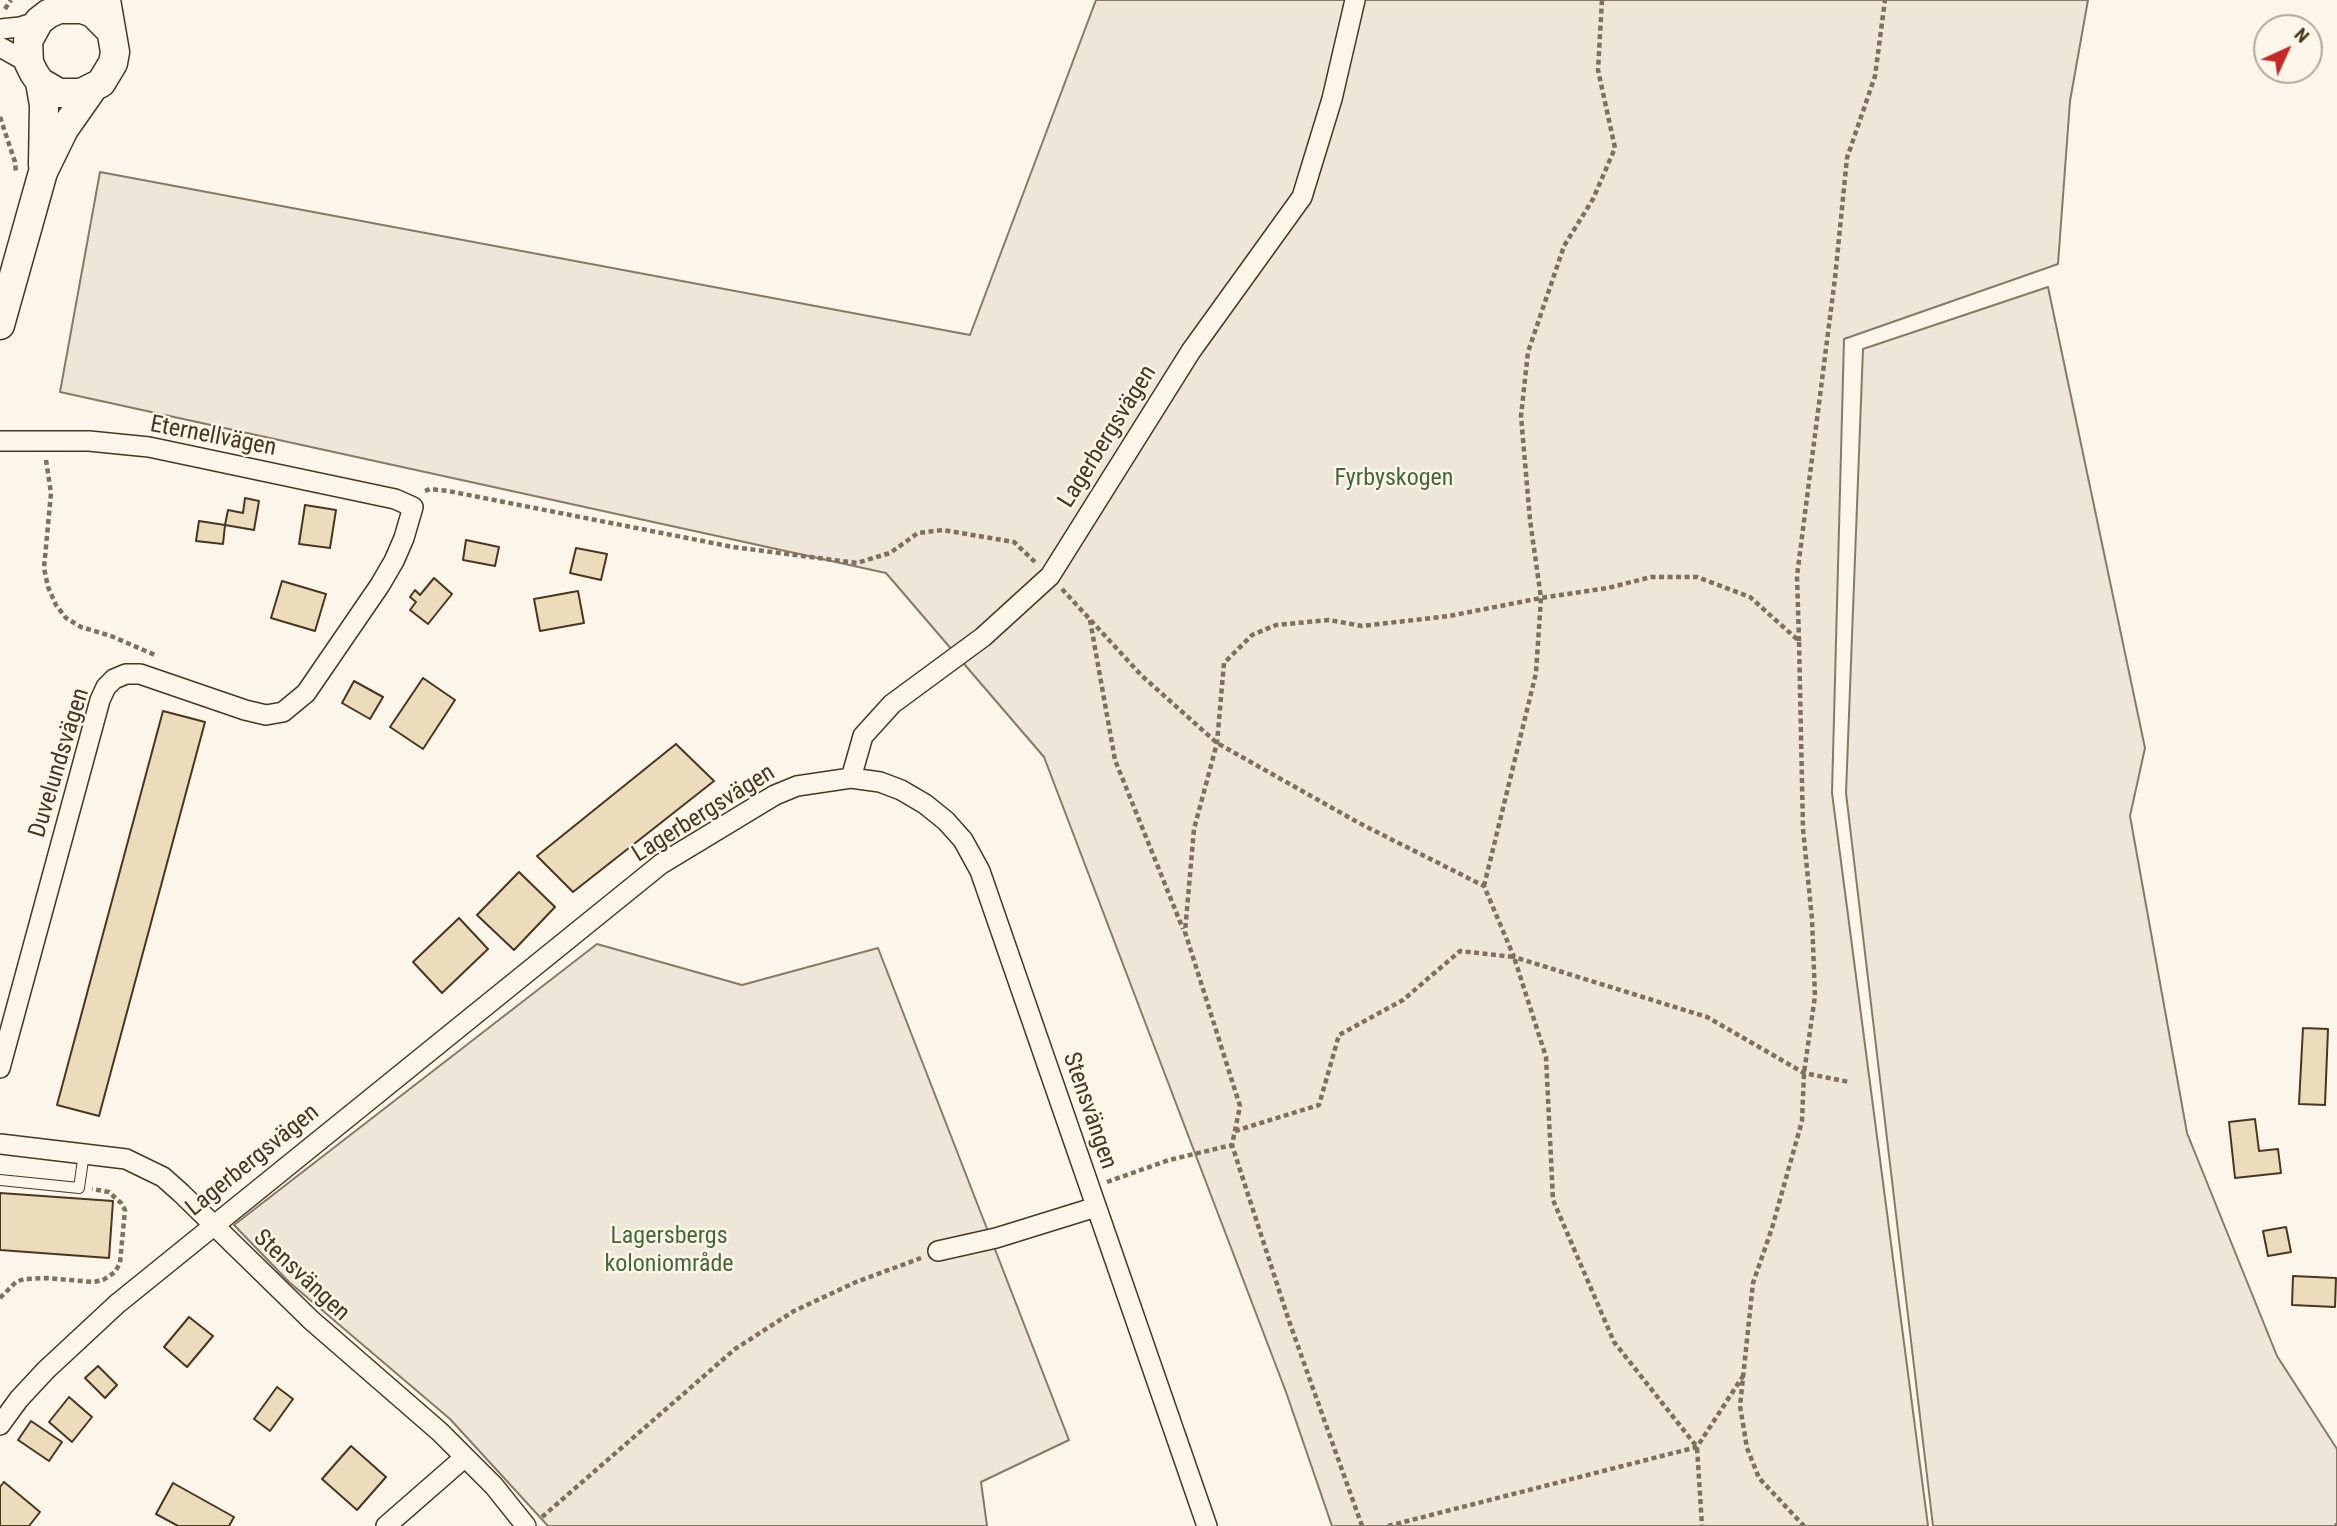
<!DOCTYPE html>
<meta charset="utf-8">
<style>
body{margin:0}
#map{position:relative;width:2337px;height:1526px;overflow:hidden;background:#fbf6e9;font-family:"Roboto Condensed",sans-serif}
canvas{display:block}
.north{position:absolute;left:2253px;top:14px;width:70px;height:70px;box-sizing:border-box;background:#fbf6e9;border:2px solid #b4a999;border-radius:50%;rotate:45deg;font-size:19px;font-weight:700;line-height:28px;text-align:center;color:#4a3520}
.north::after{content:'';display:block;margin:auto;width:24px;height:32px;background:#c62828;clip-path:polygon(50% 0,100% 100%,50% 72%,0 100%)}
</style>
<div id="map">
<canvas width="2337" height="1526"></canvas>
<div class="north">N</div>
</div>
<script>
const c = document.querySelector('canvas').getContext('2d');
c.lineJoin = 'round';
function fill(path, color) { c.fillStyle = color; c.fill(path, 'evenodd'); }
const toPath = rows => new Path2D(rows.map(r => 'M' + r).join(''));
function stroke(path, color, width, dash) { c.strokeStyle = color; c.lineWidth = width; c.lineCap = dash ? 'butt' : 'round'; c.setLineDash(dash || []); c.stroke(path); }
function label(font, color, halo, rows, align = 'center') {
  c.font = font + ' "Roboto Condensed",sans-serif'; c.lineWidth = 5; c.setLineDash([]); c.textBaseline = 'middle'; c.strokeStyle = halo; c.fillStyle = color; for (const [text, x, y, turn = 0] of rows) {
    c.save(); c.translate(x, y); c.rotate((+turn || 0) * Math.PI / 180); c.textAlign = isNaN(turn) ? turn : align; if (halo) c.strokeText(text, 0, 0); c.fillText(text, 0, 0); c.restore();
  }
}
const green = toPath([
 [1096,0,2088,0,2070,101,2058,264,1844,339,1832,793,1928,1526,1332,1526,1286,1392,1044,757,886,573,60,392,100,172,970,335,1096,0],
 [2048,287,2145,748,2130,816,2187,1133,2277,1356,2337,1449,2337,1526,1933,1526,1846,793,1863,349,2048,287],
 [597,944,742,985,878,948,1069,1440,981,1482,987,1526,548,1526,450,1419,289,1282,234,1225,597,944]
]);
const building = toPath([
 [245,498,259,501,254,530,225,525,228,510,243,513,245,498],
 [305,505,336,510,330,548,299,544,305,505],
 [199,521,225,525,223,544,196,541,199,521],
 [466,540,499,547,495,566,463,560,466,540],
 [576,548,607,554,601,580,570,573,576,548],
 [434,578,452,594,428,624,410,610,416,602,410,597,415,590,420,595,434,578],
 [282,581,326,594,315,631,271,618,282,581],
 [578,591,584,623,540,631,534,599,578,591],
 [423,678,455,700,423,749,390,727,423,678],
 [354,681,383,697,370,719,342,703,354,681],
 [163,711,205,722,99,1116,57,1105,163,711],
 [676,744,714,781,573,892,537,856,676,744],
 [519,872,555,907,514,950,477,915,519,872],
 [459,918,488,949,442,993,413,962,459,918],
 [2303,1028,2328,1029,2325,1105,2299,1104,2303,1028],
 [2255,1119,2259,1151,2278,1149,2281,1173,2235,1178,2229,1122,2255,1119],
 [0,1193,113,1201,109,1258,0,1250,0,1193],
 [2286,1227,2291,1252,2268,1256,2263,1231,2286,1227],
 [2293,1276,2336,1278,2335,1307,2292,1305,2293,1276],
 [189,1317,213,1336,187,1367,164,1347,189,1317],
 [98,1366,117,1385,105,1398,85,1378,98,1366],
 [277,1387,293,1399,270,1431,254,1419,277,1387],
 [69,1397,92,1417,72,1442,49,1422,69,1397],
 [31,1421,62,1442,49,1461,18,1440,31,1421],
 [351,1446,386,1477,357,1510,322,1479,351,1446],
 [4,1482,40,1512,29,1526,0,1526,0,1487,4,1482],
 [173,1483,234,1517,229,1526,178,1526,156,1514,173,1483]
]);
const path = toPath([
 [5,9,11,0],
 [0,117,15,162,16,173],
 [46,460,51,493,44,568,48,587,56,605,66,618,81,627,111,636,155,655],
 [425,491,430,489,448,491,733,547,857,563,890,553,918,533,943,530,1014,542,1036,563],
 [1062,589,1141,675,1217,743,1359,823,1484,886,1514,957,1707,1017,1804,1073,1849,1082],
 [1090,620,1115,760,1183,929],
 [1799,641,1797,576,1835,278,1847,158,1875,76,1885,0],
 [1484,886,1536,673,1541,598,1530,520,1521,416,1528,352,1564,246,1593,199,1615,148,1598,70,1602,0],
 [1235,1131,1319,1105,1339,1035,1403,1000,1460,951,1514,957,1546,1057,1553,1200,1614,1342,1697,1447,1702,1526],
 [1107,1182,1169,1160,1232,1145],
 [0,1298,16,1282,24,1279,47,1278,93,1282,103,1280,115,1272,120,1263,125,1210,121,1203,109,1192,92,1189],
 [542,1517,735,1349,794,1311,856,1282,921,1258],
 [1362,1526,1289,1321,1232,1145,1240,1106,1185,932,1194,829,1217,743,1224,663,1252,635,1276,625,1329,620,1362,626,1449,616,1541,598,1608,588,1651,577,1697,577,1750,597,1799,641,1803,829,1812,919,1815,996,1804,1073,1802,1121,1772,1228,1753,1283,1740,1406,1747,1448,1759,1478,1804,1526],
 [1388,1526,1697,1447,1743,1376],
 [2335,1526,2337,1525]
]);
const service = toPath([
 [0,1180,79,1188,84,1153]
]);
const minor = toPath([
 [0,29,20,27,39,21],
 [0,47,29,63],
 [0,441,89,441,149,447,395,499,413,507,404,538,394,561,380,585,306,693,283,712,266,715,245,710,140,674,126,674,114,679,106,687,100,700,0,1068],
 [851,778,863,736,892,704,983,637,1050,576,1191,351,1302,197,1332,99,1355,0],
 [0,1144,126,1159,163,1177,181,1193,311,1320,440,1432,494,1486,526,1526],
 [938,1251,996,1238,1096,1207],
 [0,1425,19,1399,46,1370,117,1304,661,864,775,795,797,786,851,778,880,782,901,790,925,804,946,821,963,840,980,871,1207,1526],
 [386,1526,465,1457]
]);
const secondary = toPath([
 [106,0,115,52,113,63,101,83,81,93,59,93,40,82,34,73,29,63,28,41,39,21,48,14,59,9,82,9,93,13,109,29],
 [40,82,44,105,43,165],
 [0,325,43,172,64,129,92,89]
]);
const streetNames = [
 ["Eternellvägen",213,437,11],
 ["Lagerbergsvägen",1108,437,-58],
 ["Duvelundsvägen",60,763,-73],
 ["Lagerbergsvägen",704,814,-32],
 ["Stensvängen",1089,1111,71],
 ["Lagerbergsvägen",253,1161,-39],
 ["Stensvängen",301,1276,43]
];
const parkNames = [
 ["Fyrbyskogen",1394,479],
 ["Lagersbergs",669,1237],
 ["koloniområde",669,1265]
];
fill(green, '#ede6d9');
stroke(green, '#887966', 2);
fill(building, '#ecdcbc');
stroke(building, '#4a3520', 2);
stroke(service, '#4a3520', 12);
stroke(minor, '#4a3520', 22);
stroke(secondary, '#4a3520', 31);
stroke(path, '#7f6f5c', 4.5, [5, 3.5]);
stroke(service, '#fbf6e9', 10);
stroke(minor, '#fbf6e9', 19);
stroke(secondary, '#fbf6e9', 28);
label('24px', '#4a3520', '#fbf6e9', streetNames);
label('24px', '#436837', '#fbf6e9', parkNames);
</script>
